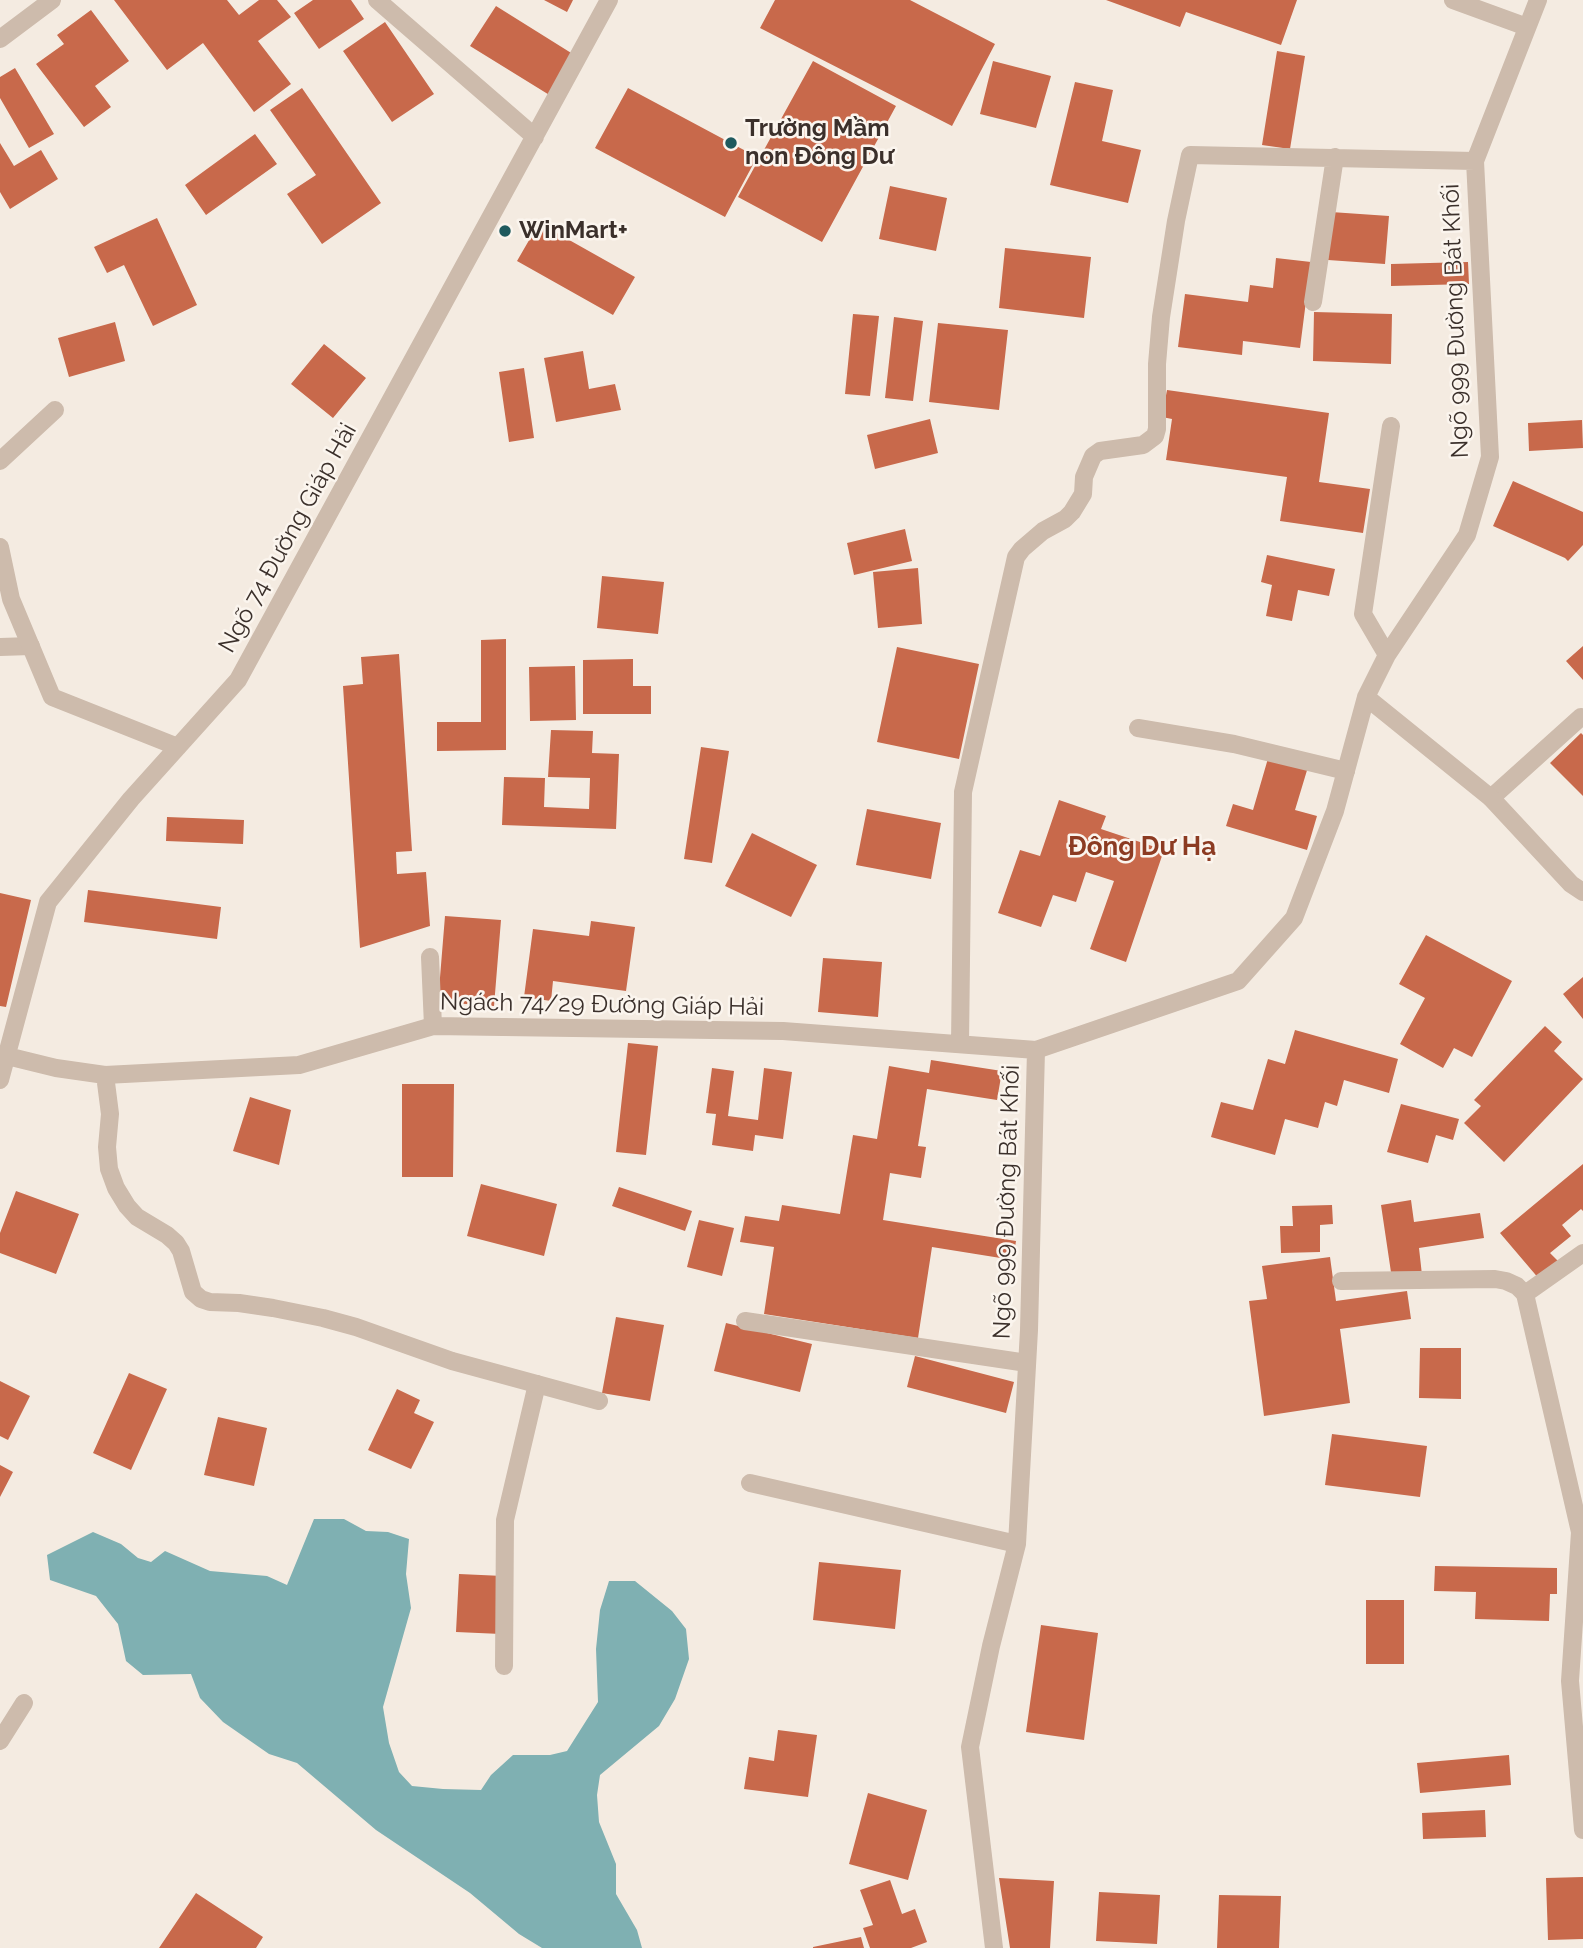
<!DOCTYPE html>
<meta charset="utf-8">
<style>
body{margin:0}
canvas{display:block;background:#f4ebe1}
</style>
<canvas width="1583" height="1948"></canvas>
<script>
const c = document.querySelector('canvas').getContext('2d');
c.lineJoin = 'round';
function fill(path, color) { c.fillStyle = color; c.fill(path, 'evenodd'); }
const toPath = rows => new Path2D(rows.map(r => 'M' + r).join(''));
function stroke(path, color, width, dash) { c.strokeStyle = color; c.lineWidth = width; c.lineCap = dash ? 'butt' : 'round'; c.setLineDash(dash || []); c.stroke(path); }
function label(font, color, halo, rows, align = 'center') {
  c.font = font + ' Raleway,sans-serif'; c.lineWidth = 5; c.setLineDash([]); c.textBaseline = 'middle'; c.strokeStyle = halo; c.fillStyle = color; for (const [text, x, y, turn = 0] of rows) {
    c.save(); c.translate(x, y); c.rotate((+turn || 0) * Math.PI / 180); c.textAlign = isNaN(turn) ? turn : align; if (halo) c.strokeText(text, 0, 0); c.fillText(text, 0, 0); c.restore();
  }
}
const water = toPath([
 [314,1519,344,1519,366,1531,388,1532,409,1539,406,1574,411,1608,383,1707,389,1743,399,1772,412,1786,443,1789,481,1790,491,1775,513,1755,550,1755,567,1751,598,1702,596,1649,600,1610,609,1581,635,1581,672,1611,686,1629,689,1659,675,1699,659,1726,600,1775,597,1795,599,1822,616,1864,616,1894,637,1930,642,1948,542,1948,519,1934,470,1893,376,1830,297,1763,269,1754,223,1722,200,1698,191,1674,143,1675,126,1661,118,1624,96,1596,50,1580,47,1555,93,1532,121,1544,138,1558,151,1562,165,1551,210,1571,267,1576,287,1585]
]);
const building = toPath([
 [114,0,227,0,239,15,259,0,277,0,291,17,258,41,291,84,254,112,203,43,167,70],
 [313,0,351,0,364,19,319,49,294,13],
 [544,0,573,0,567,12],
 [775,0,910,0,995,44,952,126,760,28],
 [1106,0,1297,0,1281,45,1186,12,1180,27],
 [496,6,576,56,551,96,470,46],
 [91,10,129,61,95,86,111,107,84,127,36,64,64,44,57,35],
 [385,22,434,94,392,122,343,51],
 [1277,51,1305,56,1290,149,1262,145],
 [813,61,896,106,822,242,738,197],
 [993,61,1051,76,1036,128,980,114],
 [15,68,54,134,29,148,0,98,0,77],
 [1075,82,1113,90,1102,141,1141,150,1128,203,1050,185],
 [302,88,381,203,322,244,287,194,316,175,270,110],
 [628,88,757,157,725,217,595,148],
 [255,134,277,164,206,215,185,185],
 [0,143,14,166,41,150,58,179,10,209,0,192],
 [890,186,947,198,936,251,879,239],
 [1331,212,1389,216,1385,264,1328,260],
 [157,218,197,305,153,326,124,265,107,273,94,247],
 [539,223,635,277,613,315,517,261],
 [1005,248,1091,257,1084,318,999,308],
 [1276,258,1311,262,1300,348,1243,341,1242,355,1178,347,1185,294,1248,302,1250,285,1273,288],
 [1468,262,1469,284,1391,286,1391,264],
 [1314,312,1392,314,1391,364,1313,361],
 [853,314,879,316,870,396,845,394],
 [894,317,923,321,913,401,885,398],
 [115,322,125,361,69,377,58,338],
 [938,323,1008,330,999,410,929,402],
 [324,344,366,378,333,418,291,384],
 [583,351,589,389,615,384,621,410,556,422,544,358],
 [524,368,534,438,509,442,499,372],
 [1167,390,1329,413,1319,482,1370,489,1363,533,1280,521,1287,477,1166,460,1172,419,1162,417],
 [930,419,938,453,875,469,867,435],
 [1582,420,1583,448,1529,451,1528,423],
 [1513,481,1583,512,1583,545,1568,561,1565,558,1493,526],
 [905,529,912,561,854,575,847,543],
 [1267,555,1335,569,1329,596,1298,590,1292,621,1266,616,1272,585,1261,582],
 [918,568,922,624,878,628,873,572],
 [602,576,664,582,658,634,597,628],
 [506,639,506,750,437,751,437,722,481,722,481,640],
 [1583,646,1583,680,1566,661],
 [897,647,979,664,959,759,877,742],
 [399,654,412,851,396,852,397,874,426,872,430,926,360,948,343,686,363,684,361,657],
 [633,659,633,686,651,686,651,714,583,714,583,660],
 [575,666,576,720,530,721,529,667],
 [551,730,593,731,592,753,619,754,616,829,502,825,504,777,545,778,544,807,589,809,590,778,548,777],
 [1581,733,1583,735,1583,796,1550,763],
 [701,747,729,751,712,863,684,859],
 [1269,755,1308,767,1295,810,1317,816,1307,850,1226,826,1233,804,1253,810],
 [1059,800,1106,816,1101,829,1164,850,1126,962,1090,949,1114,881,1086,872,1076,902,1053,895,1041,927,998,913,1020,850,1040,856],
 [867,809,941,823,931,879,856,865],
 [167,817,244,820,243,844,166,841],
 [752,833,817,865,791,917,725,886],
 [88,890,221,907,217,939,84,922],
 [0,893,31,900,6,1007,0,1006],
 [445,916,501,920,494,1006,438,1002],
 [591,921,635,927,626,991,553,981,551,1001,524,997,533,929,589,936],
 [1426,935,1512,981,1472,1057,1454,1048,1443,1068,1400,1044,1425,998,1399,984],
 [823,958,882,962,878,1017,818,1012],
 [1583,977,1583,1019,1563,994],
 [1545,1026,1562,1042,1554,1051,1583,1079,1504,1162,1464,1123,1481,1106,1474,1100],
 [1295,1030,1398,1059,1389,1093,1344,1080,1337,1106,1325,1102,1318,1128,1285,1119,1275,1155,1211,1137,1221,1102,1253,1110,1268,1059,1285,1064],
 [628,1043,658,1046,646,1155,616,1152],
 [931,1060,1002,1071,997,1100,927,1089,918,1146,926,1147,921,1178,890,1173,883,1220,1016,1241,1013,1260,932,1247,918,1338,764,1314,774,1247,740,1242,745,1216,779,1221,782,1205,840,1214,853,1135,877,1139,889,1066,929,1073],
 [712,1068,734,1071,728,1116,758,1120,764,1068,792,1072,783,1139,755,1135,753,1151,712,1145,716,1114,706,1113],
 [402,1084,454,1084,453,1177,402,1177],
 [250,1097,291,1110,279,1165,233,1151],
 [1401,1104,1459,1119,1453,1140,1436,1135,1428,1163,1387,1152],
 [1583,1164,1583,1211,1581,1209,1562,1225,1571,1236,1550,1253,1560,1263,1540,1280,1500,1233],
 [481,1184,557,1204,544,1256,467,1236],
 [619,1187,692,1211,685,1231,612,1206],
 [16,1191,79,1214,56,1274,0,1253,0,1233],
 [1411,1200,1414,1222,1480,1213,1484,1238,1419,1248,1422,1275,1392,1279,1381,1205],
 [1332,1205,1333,1224,1320,1225,1320,1252,1281,1253,1280,1226,1293,1226,1292,1206],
 [699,1220,734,1228,722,1276,687,1267],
 [1330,1257,1336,1301,1407,1291,1411,1319,1340,1329,1350,1403,1264,1416,1249,1301,1267,1299,1262,1266],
 [616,1317,664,1325,650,1401,602,1393],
 [726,1323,812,1344,800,1392,714,1371],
 [1420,1348,1461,1348,1461,1399,1419,1398],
 [915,1356,1014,1382,1006,1413,907,1387],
 [129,1373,167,1389,131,1470,93,1453],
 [0,1381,30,1396,8,1440,0,1436],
 [397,1389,420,1400,414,1413,434,1422,411,1469,368,1450],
 [218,1417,267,1428,254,1486,204,1475],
 [1332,1434,1427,1446,1420,1497,1325,1485],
 [0,1465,13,1472,0,1497],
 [819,1562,901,1570,895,1629,813,1620],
 [1435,1566,1557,1568,1557,1594,1550,1594,1549,1621,1475,1619,1476,1592,1434,1591],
 [459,1574,503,1576,501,1634,456,1632],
 [1366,1600,1404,1600,1404,1664,1366,1664],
 [1041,1625,1098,1633,1084,1740,1026,1732],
 [778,1730,817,1735,808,1797,744,1789,749,1757,774,1761],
 [1509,1755,1511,1785,1420,1793,1417,1763],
 [868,1793,927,1810,908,1880,849,1864],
 [1485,1810,1486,1837,1423,1839,1422,1813],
 [1583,1877,1583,1939,1548,1940,1546,1878],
 [999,1878,1054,1881,1050,1948,1010,1948],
 [890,1880,902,1914,915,1909,927,1942,911,1948,870,1948,863,1928,873,1925,860,1890],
 [1099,1892,1160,1895,1157,1944,1096,1941],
 [196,1893,263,1937,256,1948,159,1948],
 [1219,1895,1281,1896,1279,1948,1217,1948],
 [861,1937,864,1948,813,1948,813,1947]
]);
const lane = toPath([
 [0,647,31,646],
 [1138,728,1234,744,1346,771],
 [1491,798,1581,717],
 [1341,1281,1495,1279,1506,1281,1517,1286,1525,1294],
 [745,1321,1027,1363],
 [504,1666,505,1520,537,1384],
 [0,1741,24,1703]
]);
const street = toPath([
 [377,0,535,137],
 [1453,0,1527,27],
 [0,39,52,0],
 [1313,302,1335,157],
 [0,461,55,410],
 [0,547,11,599,52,697,178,747],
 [1387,655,1363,614,1391,426],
 [1366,697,1491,798,1571,884,1583,892],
 [430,957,433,1026],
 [960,1044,963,792,1016,557,1022,549,1043,531,1065,519,1072,512,1083,494,1084,477,1093,456,1100,451,1143,445,1155,436,1157,429,1157,364,1161,317,1176,221,1190,155,1475,161],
 [7,1056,56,1068,105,1075,299,1065,433,1026,783,1031,1036,1050],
 [105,1075,110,1114,107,1147,109,1169,116,1188,127,1206,137,1217,167,1235,176,1243,181,1251,193,1292,201,1299,210,1302,239,1303,273,1308,323,1318,356,1327,452,1361,599,1401],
 [0,1080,48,902,131,799,238,680,609,0],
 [1583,1253,1525,1294,1580,1532,1570,1681,1583,1830],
 [750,1483,1017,1544],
 [994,1948,970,1747,991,1646,1017,1544,1029,1330,1036,1050,1238,981,1294,918,1335,811,1366,697,1387,655,1467,535,1490,457,1475,161,1538,0]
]);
const markers = [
 [731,143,7,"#1f5a5e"],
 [505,231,7,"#1f5a5e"]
];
const poiNames = [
 ["Trường Mầm",745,129],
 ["non Đông Dư",745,157],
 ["WinMart+",519,231]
];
const streetNames = [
 ["Ngõ 999 Đường Bát Khối",1456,321,-92],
 ["Ngõ 74 Đường Giáp Hải",288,538,-61],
 ["Ngách 74/29 Đường Giáp Hải",602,1005,1],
 ["Ngõ 999 Đường Bát Khối",1007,1202,-88]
];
const neighbourhoodNames = [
 ["Đông Dư Hạ",1142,847]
];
fill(water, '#7fb0b2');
fill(building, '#c8694b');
stroke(lane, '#cdbbac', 18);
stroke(street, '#cdbbac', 18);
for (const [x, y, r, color] of markers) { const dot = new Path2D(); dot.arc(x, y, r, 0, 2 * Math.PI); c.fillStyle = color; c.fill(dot); stroke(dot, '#fbf5ee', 2.5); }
label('bold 24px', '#3b302b', '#fbf5ee', poiNames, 'left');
label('24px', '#3b302b', '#fbf5ee', streetNames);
label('bold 26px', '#8c3b22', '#fbf5ee', neighbourhoodNames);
</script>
